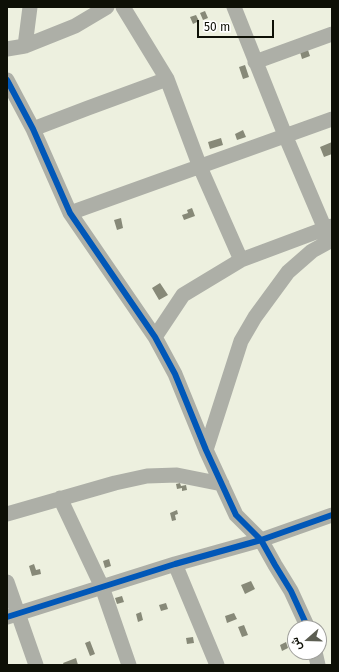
<!DOCTYPE html>
<meta charset="utf-8">
<style>
body{margin:0}
#map{position:relative;width:339px;height:672px;overflow:hidden;background:#edf0df;font-family:"Fira Sans",Vazirmatn,sans-serif}
canvas{display:block}
.frame{position:absolute;inset:0;border:8px solid #0e1006;pointer-events:none}
.north{position:absolute;left:287px;top:620px;width:40px;height:40px;box-sizing:border-box;background:#fff;border:1px solid #9f9f9b;border-radius:50%;rotate:250deg;font-size:11px;font-weight:700;line-height:16px;text-align:center;color:#0e1006}
.north::after{content:'';display:block;margin:auto;width:14px;height:18px;background:#5c5e52;clip-path:polygon(50% 0,100% 100%,50% 72%,0 100%)}
.scale{position:absolute;left:197px;top:20px;width:77px;height:18px;box-sizing:border-box;border:2px solid #0e1006;border-top:0;padding-left:5px;font-size:12px;line-height:14px;white-space:nowrap;color:#0e1006;-webkit-text-stroke:3px #fff;paint-order:stroke}
</style>
<div id="map">
<canvas width="339" height="672"></canvas>
<div class="frame"></div>
<div class="north">ش</div>
<div class="scale">50 m</div>
</div>
<script>
const c = document.querySelector('canvas').getContext('2d');
c.lineJoin = 'round';
function fill(path, color) { c.fillStyle = color; c.fill(path, 'evenodd'); }
const toPath = rows => new Path2D(rows.map(r => 'M' + r).join(''));
function stroke(path, color, width, dash) { c.strokeStyle = color; c.lineWidth = width; c.lineCap = dash ? 'butt' : 'round'; c.setLineDash(dash || []); c.stroke(path); }
const building = toPath([
 [205,11,208,18,203,20,200,13],
 [196,15,199,21,193,24,190,17],
 [308,50,310,56,302,59,300,52],
 [245,65,249,77,243,79,239,67],
 [243,130,246,137,237,140,235,134],
 [221,138,223,145,210,149,208,142],
 [332,142,332,154,324,157,320,147],
 [192,208,195,216,184,220,182,215,188,213,187,210],
 [121,218,123,228,117,230,114,220],
 [160,283,168,295,159,300,152,288],
 [180,483,181,486,186,485,187,490,182,491,182,488,177,489,176,484],
 [177,510,178,514,175,515,176,520,172,521,170,513],
 [109,559,111,566,105,568,103,561],
 [34,564,36,570,40,569,41,574,32,576,29,566],
 [251,581,255,589,245,594,241,585],
 [122,596,124,602,117,604,115,598],
 [166,603,168,609,161,611,159,605],
 [141,612,143,620,138,622,136,614],
 [234,613,237,619,227,623,225,616],
 [244,625,248,635,242,637,238,627],
 [193,637,194,643,187,644,186,638],
 [90,641,95,654,90,656,85,643],
 [286,642,288,648,282,651,280,645],
 [76,658,78,665,64,665,63,663]
]);
const minor = toPath([
 [123,7,167,79,200,167,241,260],
 [234,7,285,135,325,229],
 [25,46,30,7],
 [7,49,25,46,75,26,107,7],
 [255,62,332,34],
 [7,80,33,129,70,213,155,337,175,374,206,450,236,515,261,540,275,565,291,591,308,628],
 [33,129,88,108,167,79],
 [70,213,332,119],
 [155,337,183,295,241,260,332,226],
 [206,450,241,341,255,317,288,272,312,251,332,240],
 [60,498,102,587,129,665],
 [7,514,115,483,147,476,177,475,222,484],
 [175,564,217,665],
 [7,582,36,665],
 [7,617,175,564,261,540,332,515],
 [315,652,318,665]
]);
const cycleway = toPath([
 [7,80,33,129,70,213,155,337,175,374,206,450,236,515,261,540,275,565,291,591,308,628],
 [7,617,175,564,261,540,332,515]
]);
fill(building, '#878978');
stroke(minor, '#adafa7', 15);
stroke(cycleway, '#0057b8', 6);
</script>
